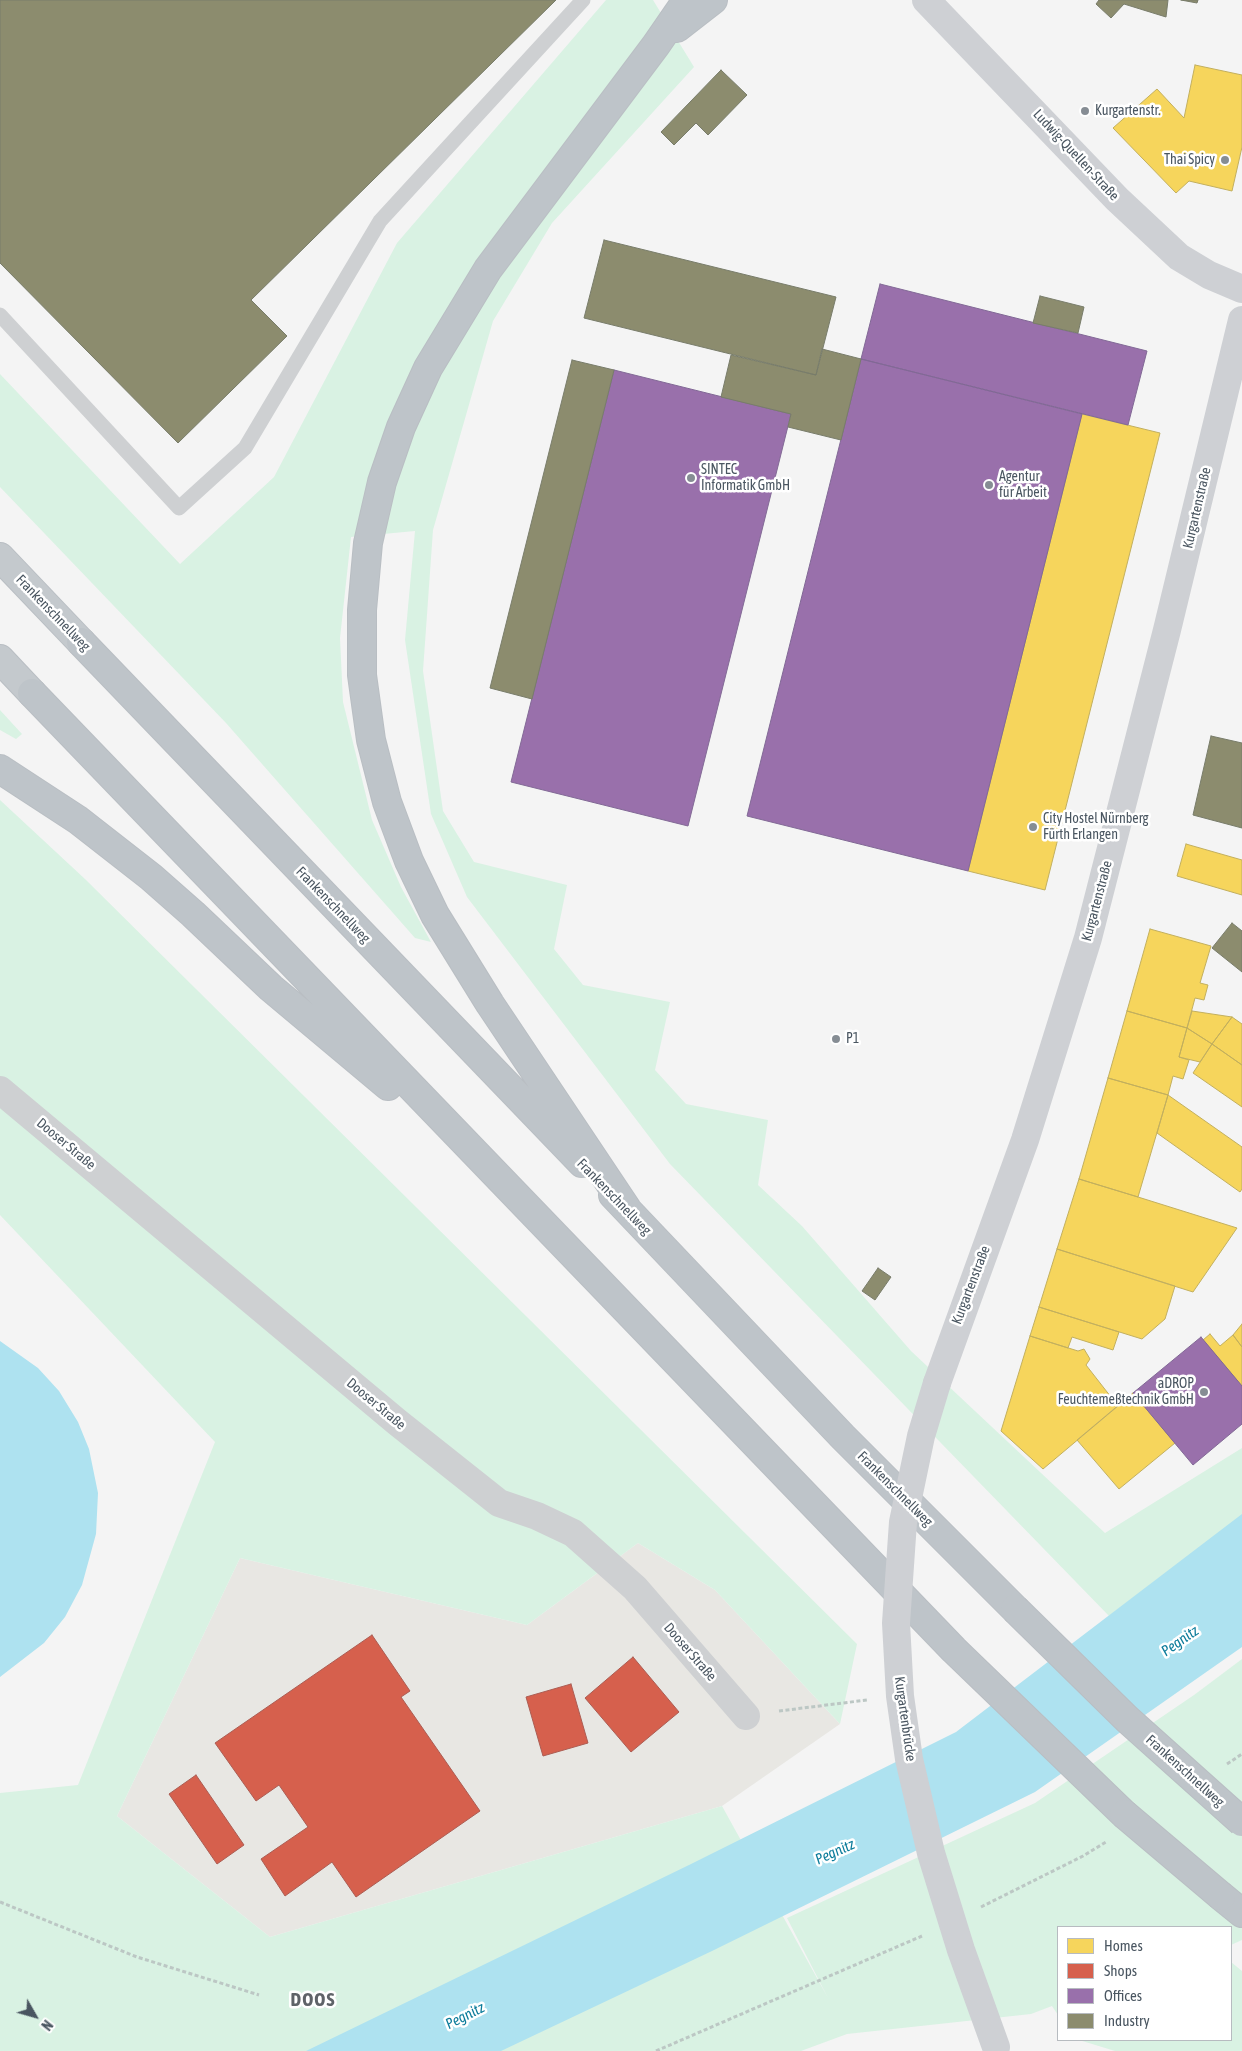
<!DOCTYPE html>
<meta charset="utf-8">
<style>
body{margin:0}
#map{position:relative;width:1242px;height:2051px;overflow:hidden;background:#f4f4f4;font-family:"Asap Condensed",sans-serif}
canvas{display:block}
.legend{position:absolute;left:1057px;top:1926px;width:175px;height:115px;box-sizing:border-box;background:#fff;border:1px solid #b7bbc0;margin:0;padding:6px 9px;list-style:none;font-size:15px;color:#4a5661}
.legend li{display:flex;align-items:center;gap:10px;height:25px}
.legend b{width:25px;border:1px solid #b7bbc0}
.north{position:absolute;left:10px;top:1991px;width:50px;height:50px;-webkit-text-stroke:4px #fff;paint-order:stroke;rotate:128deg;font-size:14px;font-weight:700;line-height:20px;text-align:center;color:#4a5661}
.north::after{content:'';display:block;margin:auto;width:18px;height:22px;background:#4a5661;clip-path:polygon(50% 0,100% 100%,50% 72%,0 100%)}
</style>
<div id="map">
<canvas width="1242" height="2051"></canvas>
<ul class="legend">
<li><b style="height:14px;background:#f6d55c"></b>Homes</li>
<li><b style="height:14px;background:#d6604d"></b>Shops</li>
<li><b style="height:14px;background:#9970ab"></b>Offices</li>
<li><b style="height:14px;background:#8c8c6e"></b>Industry</li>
</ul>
<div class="north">N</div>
</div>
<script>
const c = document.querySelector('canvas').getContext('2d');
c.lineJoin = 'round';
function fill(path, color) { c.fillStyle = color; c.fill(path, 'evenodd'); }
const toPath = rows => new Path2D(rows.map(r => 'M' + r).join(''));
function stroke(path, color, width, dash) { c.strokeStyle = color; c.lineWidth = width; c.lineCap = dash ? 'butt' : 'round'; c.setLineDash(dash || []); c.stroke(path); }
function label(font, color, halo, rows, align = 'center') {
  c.font = font + ' "Asap Condensed",sans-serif'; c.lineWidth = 5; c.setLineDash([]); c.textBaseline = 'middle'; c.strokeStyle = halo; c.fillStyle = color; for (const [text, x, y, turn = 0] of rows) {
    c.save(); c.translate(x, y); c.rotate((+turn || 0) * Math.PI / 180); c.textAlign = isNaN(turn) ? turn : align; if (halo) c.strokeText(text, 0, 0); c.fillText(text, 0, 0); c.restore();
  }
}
const commercial = toPath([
 [638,1543,715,1590,840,1724,722,1806,270,1937,117,1816,240,1558,527,1625]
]);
const green = toPath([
 [606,0,653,0,694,67,552,223,493,321,433,530,423,671,443,811,474,862,567,885,554,949,583,985,670,1002,655,1070,686,1104,768,1120,758,1185,802,1226,911,1351,1105,1533,1242,1448,1242,1516,1109,1616,670,1164,467,897,431,814,405,640,415,531,351,537,340,638,343,702,372,820,401,887,431,942,415,938,226,723,0,487,0,374,180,564,274,477,397,243],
 [0,710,22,734,16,739,0,730],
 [0,800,85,879,857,1644,840,1724,715,1590,638,1543,527,1625,240,1558,117,1816,270,1937,722,1806,828,1998,787,1918,1035,1803,1194,1695,1242,1659,1242,1940,1231,1945,1231,1927,1058,1927,1058,2015,1052,2006,1031,2014,847,2034,801,2051,0,2051,0,1793,78,1785,215,1442,0,1215],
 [1231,1962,1242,1971,1242,2051,1115,2051,1079,2040,1231,2040]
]);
const water = toPath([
 [0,1341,38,1368,59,1391,78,1422,89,1449,98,1493,96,1534,82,1585,65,1617,44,1643,0,1677],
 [1242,1514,1242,1647,1035,1792,712,1951,501,2051,306,2051,689,1865,956,1732]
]);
const homes = toPath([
 [1195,65,1242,75,1242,147,1232,191,1189,181,1176,193,1113,128,1157,89,1184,118,1195,65],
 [1082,414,1160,433,1045,890,968,871,1082,414],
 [1186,844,1242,860,1242,895,1177,876,1186,844],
 [1150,929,1211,946,1200,983,1208,985,1204,1000,1195,998,1187,1028,1127,1011,1150,929],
 [1127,1011,1187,1028,1179,1057,1189,1060,1183,1079,1173,1076,1168,1095,1108,1078,1127,1011],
 [1192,1011,1232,1017,1212,1044,1187,1028,1192,1011],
 [1232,1017,1242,1024,1242,1065,1212,1044,1232,1017],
 [1187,1028,1212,1044,1200,1062,1179,1057,1187,1028],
 [1212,1044,1242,1065,1242,1107,1193,1073,1212,1044],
 [1108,1078,1168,1095,1138,1197,1079,1179,1108,1078],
 [1168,1095,1242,1147,1242,1189,1240,1192,1157,1133,1168,1095],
 [1079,1179,1138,1197,1237,1228,1193,1292,1057,1249,1079,1179],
 [1057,1249,1175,1286,1165,1319,1142,1339,1039,1307,1057,1249],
 [1039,1307,1119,1332,1113,1350,1072,1337,1068,1348,1030,1336,1039,1307],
 [1242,1324,1242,1347,1233,1335,1242,1324],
 [1210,1334,1220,1346,1233,1335,1242,1347,1242,1386,1203,1340,1210,1334],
 [1030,1336,1078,1351,1084,1349,1090,1359,1086,1365,1118,1406,1043,1469,1001,1431,1030,1336],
 [1133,1393,1175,1443,1119,1489,1077,1440,1133,1393]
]);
const shops = toPath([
 [372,1635,410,1691,401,1697,480,1811,356,1897,332,1862,285,1896,261,1859,308,1827,279,1785,256,1801,215,1743,372,1635],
 [633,1657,679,1712,631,1752,585,1698,633,1657],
 [571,1684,588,1743,543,1756,526,1697,571,1684],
 [196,1775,244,1845,217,1864,169,1794,196,1775]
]);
const offices = toPath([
 [880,284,1147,351,1128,425,861,359,880,284],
 [861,359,1082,414,968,871,747,816,861,359],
 [614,370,791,414,688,826,511,782,614,370],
 [1201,1337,1242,1386,1242,1424,1193,1465,1133,1393,1201,1337]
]);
const industry = toPath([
 [0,0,556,0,251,300,287,336,178,443,0,263,0,0],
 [1099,0,1168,0,1166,17,1124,4,1111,18,1096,4,1099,0],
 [1181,0,1198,0,1197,3,1181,0],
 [721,70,747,95,708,135,696,123,674,145,661,132,721,70],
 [604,240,836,297,816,375,584,318,604,240],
 [1040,296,1084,307,1078,333,1033,323,1040,296],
 [822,349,861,359,841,440,788,427,791,414,721,397,731,355,816,375,822,349],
 [572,360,614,370,532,699,490,688,572,360],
 [1211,736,1242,743,1242,828,1193,815,1211,736],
 [1232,923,1242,931,1242,972,1212,948,1232,923],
 [878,1268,891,1277,875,1300,862,1291,878,1268]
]);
const path = toPath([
 [779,1711,867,1700],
 [1227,1764,1242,1754],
 [0,1902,137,1957,259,1995],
 [981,1907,1083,1856,1106,1842],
 [656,2051,922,1936]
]);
const service = toPath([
 [0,315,179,508,245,448,380,221,583,0]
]);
const minor = toPath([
 [0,1090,397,1422,499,1503,537,1516,573,1533,635,1588,746,1716]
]);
const secondary = toPath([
 [926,0,1117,199,1179,257,1209,275,1242,289],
 [937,1383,1025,1140,1088,938,1167,630,1242,320]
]);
const trunk = toPath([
 [0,557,81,642],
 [0,659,32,693]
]);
const motorway = toPath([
 [677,28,713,0],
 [81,642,582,1163],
 [32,693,954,1650,1124,1814],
 [0,769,78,820,151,877,193,914,271,988,388,1086],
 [613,1195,843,1437,1015,1609],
 [627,1209,490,1004,435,915,409,861,387,802,371,740,362,675,362,610,368,543,382,482,401,427,428,368,488,269,656,45,687,0],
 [1221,1896,1242,1913]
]);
const secondaryBridge = toPath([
 [937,1383,921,1436,903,1522,896,1623,900,1696,909,1759,931,1853,961,1950,996,2047]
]);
const motorwayBridge = toPath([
 [1015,1609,1127,1719,1242,1822],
 [1124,1814,1221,1896]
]);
const markers = [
 [1085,111,5,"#868d94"],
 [1225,160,5,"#868d94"],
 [691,478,5,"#868d94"],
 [989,485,5,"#868d94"],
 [1033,827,5,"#868d94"],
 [836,1039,5,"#868d94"],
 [1204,1392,5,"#868d94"]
];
const poiNames = [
 ["Kurgartenstr.",1095,111],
 ["Thai Spicy",1215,160,"right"],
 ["SINTEC",701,470],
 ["Informatik GmbH",701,486],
 ["Agentur",999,477],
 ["für Arbeit",999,493],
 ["City Hostel Nürnberg",1043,819],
 ["Fürth Erlangen",1043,835],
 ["P1",846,1039],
 ["aDROP",1194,1384,"right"],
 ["Feuchtemeßtechnik GmbH",1194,1400,"right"]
];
const streetNames = [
 ["Ludwig-Quellen-Straße",1076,155,47],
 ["Kurgartenstraße",1197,508,-77],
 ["Frankenschnellweg",53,613,46],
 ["Kurgartenstraße",1097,901,-75],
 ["Frankenschnellweg",333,905,46],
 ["Dooser Straße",66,1144,40],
 ["Frankenschnellweg",614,1197,46],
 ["Kurgartenstraße",971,1285,-69],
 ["Dooser Straße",376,1404,40],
 ["Frankenschnellweg",895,1489,45],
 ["Dooser Straße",690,1652,49],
 ["Kurgartenbrücke",905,1719,82],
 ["Frankenschnellweg",1185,1771,42]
];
const waterNames = [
 ["Pegnitz",1180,1641,-35],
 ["Pegnitz",835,1852,-24],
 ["Pegnitz",465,2016,-27]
];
const districtNames = [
 ["DOOS",313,2000]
];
fill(commercial, '#e8e7e3');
fill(green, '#d9f2e3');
fill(water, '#aee2f0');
fill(homes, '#f6d55c');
stroke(homes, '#c2af5e', 1);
fill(shops, '#d6604d');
stroke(shops, '#ac5d53', 1);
fill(offices, '#9970ab');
stroke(offices, '#816895', 1);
fill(industry, '#8c8c6e');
stroke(industry, '#787c6a', 1);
stroke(trunk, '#b9bec3', 30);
stroke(motorway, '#b9bec3', 30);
stroke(path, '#bcc7c4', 3, [4, 2.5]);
stroke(service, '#ced0d2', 15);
stroke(minor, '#ced0d2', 28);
stroke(secondary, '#ced0d4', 28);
stroke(trunk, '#c4c9cd', 28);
stroke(motorway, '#bec4c9', 28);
stroke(motorwayBridge, '#b9bec3', 30, []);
stroke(secondaryBridge, '#ced0d4', 28);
stroke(motorwayBridge, '#bec4c9', 28);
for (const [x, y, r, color] of markers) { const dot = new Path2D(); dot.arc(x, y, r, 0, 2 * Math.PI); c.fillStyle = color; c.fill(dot); stroke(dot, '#fff', 2); }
label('14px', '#4a5661', '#fff', poiNames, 'left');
label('14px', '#4a5661', '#fff', streetNames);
label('italic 15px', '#0c7c9b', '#fff', waterNames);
c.letterSpacing = '1px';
label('bold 19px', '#5f6368', '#fff', districtNames);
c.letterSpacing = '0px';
</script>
